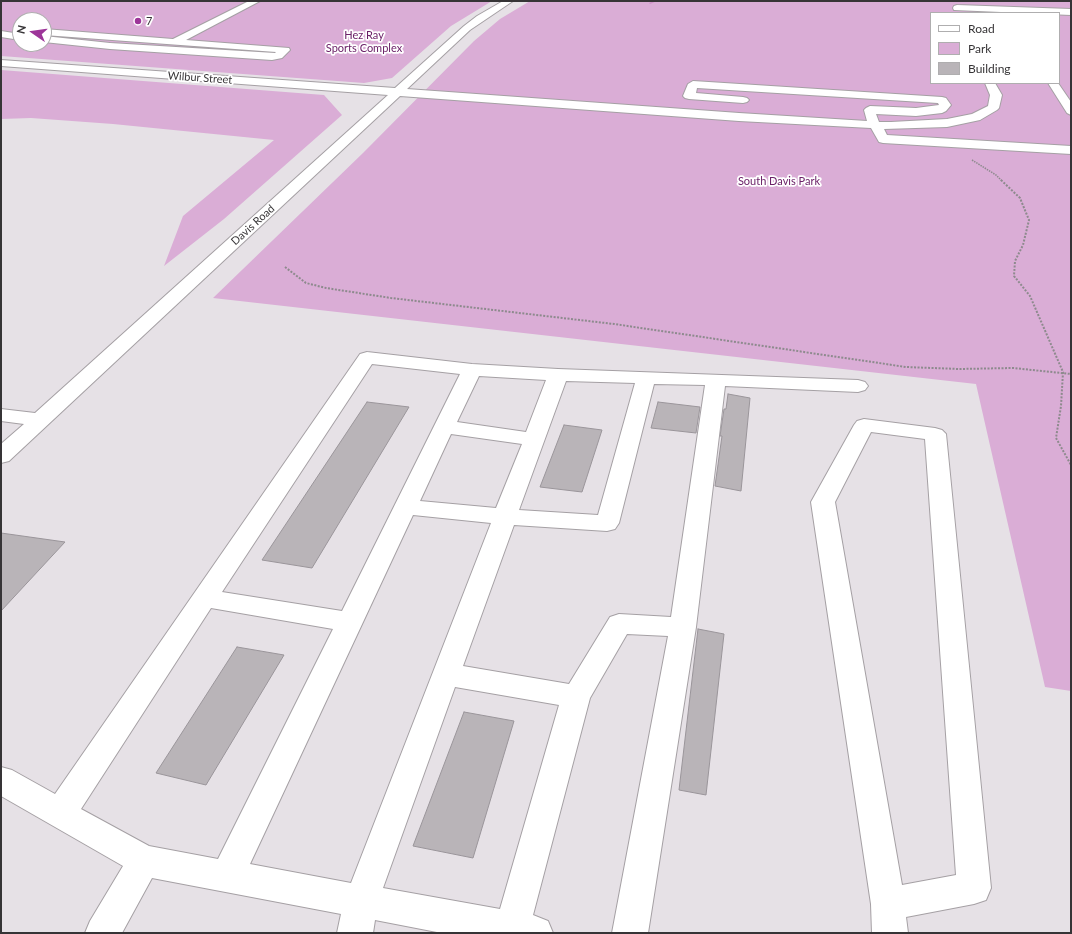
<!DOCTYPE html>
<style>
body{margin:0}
#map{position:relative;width:1072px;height:934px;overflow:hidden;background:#e6e1e6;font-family:Lato,sans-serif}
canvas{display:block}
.frame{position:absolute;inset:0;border:2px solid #363436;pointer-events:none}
.legend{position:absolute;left:930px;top:12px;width:130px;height:72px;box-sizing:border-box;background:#fff;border:1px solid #afaeaf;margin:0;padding:5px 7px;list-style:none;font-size:12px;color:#363436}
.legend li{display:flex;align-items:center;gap:8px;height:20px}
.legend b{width:20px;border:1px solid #afaeaf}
.north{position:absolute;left:12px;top:12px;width:40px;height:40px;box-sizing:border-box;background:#fff;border:1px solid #afaeaf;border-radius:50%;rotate:283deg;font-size:11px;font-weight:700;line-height:16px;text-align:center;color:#363436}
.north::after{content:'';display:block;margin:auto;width:14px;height:18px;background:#9d3599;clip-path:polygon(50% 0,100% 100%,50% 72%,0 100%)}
</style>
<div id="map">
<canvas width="1072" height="934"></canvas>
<div class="frame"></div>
<ul class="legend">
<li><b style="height:5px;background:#fff"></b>Road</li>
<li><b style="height:11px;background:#daadd6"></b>Park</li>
<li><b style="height:11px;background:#b9b4b8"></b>Building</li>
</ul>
<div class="north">N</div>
</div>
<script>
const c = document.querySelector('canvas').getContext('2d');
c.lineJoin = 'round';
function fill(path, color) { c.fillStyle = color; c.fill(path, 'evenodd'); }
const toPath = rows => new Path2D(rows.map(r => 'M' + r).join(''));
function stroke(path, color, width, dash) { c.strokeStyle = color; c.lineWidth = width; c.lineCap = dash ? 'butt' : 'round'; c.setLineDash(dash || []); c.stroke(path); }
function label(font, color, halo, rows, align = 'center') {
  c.font = font + ' Lato,sans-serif'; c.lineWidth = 3.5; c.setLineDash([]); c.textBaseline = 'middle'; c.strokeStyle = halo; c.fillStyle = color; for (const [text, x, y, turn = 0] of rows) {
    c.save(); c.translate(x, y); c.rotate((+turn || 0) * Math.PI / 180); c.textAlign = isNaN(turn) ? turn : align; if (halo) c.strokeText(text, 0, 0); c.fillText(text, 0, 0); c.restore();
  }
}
const green = toPath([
 [1,1,492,1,451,26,392,78,364,83,1,56],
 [20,20,44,20,44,44,20,44],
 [530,1,1071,1,1071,691,1045,687,976,384,213,298,363,153,474,41,500,19],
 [931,13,1059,13,1059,83,931,83],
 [1,70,324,95,342,115,224,219,164,266,183,216,274,140,113,124,31,118,1,119]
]);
const stream = toPath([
 [653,1,657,1,650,4,649,3,653,1]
]);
const building = toPath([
 [728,394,750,398,741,491,715,486,722,436,720,436,724,409,726,409,728,394],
 [367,402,409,407,312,568,262,560,367,402],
 [658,402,700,407,696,433,651,428,658,402],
 [564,425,602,430,582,492,540,487,564,425],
 [1,533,65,542,1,611,1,533],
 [698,629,724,634,706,795,679,790,698,629],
 [237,647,284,655,206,785,156,773,237,647],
 [464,712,514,721,473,858,413,846,464,712]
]);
const pathFar1 = toPath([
 [972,160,996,175,1002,181]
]);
const path = toPath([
 [1001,180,1020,198,1029,220,1023,245,1015,261,1014,276,1030,296,1063,372,1061,406,1056,438,1071,465],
 [285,267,306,283,326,288,391,298,614,324,906,367,959,369,1013,368,1071,374]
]);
const minor = toPath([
 [249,1,260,1,186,40,289,48,290,50,282,58,272,60,110,49,44,42,44,36,110,43,275,53,276,52,44,35,44,29,173,39,249,1],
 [503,1,513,1,470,30,407,89,739,113,867,121,864,110,866,108,870,106,916,108,939,105,938,103,697,88,696,93,743,97,747,98,749,100,747,102,743,103,689,99,685,98,683,96,688,84,693,81,942,97,946,98,951,105,946,111,942,113,916,116,876,114,879,122,891,122,947,119,972,114,988,106,990,95,985,83,995,83,1002,95,999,108,997,110,980,120,947,127,884,129,887,135,1071,146,1071,154,883,143,879,142,871,128,739,121,400,96,9,461,1,463,1,444,24,424,1,421,1,409,35,413,388,95,1,66,1,60,395,88,464,26,477,16,503,1],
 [957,5,1071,9,1071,15,954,10,953,8,954,6,957,5],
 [1,31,20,34,20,40,1,37,1,31],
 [1048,83,1058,83,1071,102,1071,115,1067,113,1048,83],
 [367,352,472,364,558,369,858,380,865,382,868,386,865,390,858,392,725,386,696,627,648,933,612,933,668,636,627,634,590,698,533,915,548,921,553,933,442,933,375,920,373,933,337,933,341,914,152,878,122,933,85,933,90,921,123,866,1,796,1,767,12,770,55,794,360,354,367,352],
 [372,364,460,374,342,611,222,592,372,364],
 [479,376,546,380,526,432,457,422,479,376],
 [566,381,635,383,598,515,519,510,566,381],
 [654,384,705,385,671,617,619,614,610,617,569,684,463,666,514,525,607,531,615,529,619,523,654,384],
 [451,434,522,444,496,508,420,501,451,434],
 [413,515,491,523,351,883,250,864,413,515],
 [211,608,333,629,218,859,149,846,81,809,211,608],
 [455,687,559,705,500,909,383,888,455,687],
 [864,419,935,428,942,430,946,434,991,888,986,900,974,904,906,917,908,933,872,933,871,904,811,502,854,425,857,421,864,419],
 [871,432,925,439,956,875,902,885,835,502,871,432]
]);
const markers = [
 [138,21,4,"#9d3599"]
];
const farPoinames = [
 ["7",146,21]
];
const farParknames = [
 ["Hez Ray",364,35],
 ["Sports Complex",364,48],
 ["South Davis Park",779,181]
];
const farStreetnames = [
 ["Wilbur Street",200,78,4],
 ["Davis Road",253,225,-42]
];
fill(green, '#daadd6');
fill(stream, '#cf90ca');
fill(building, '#b9b4b8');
stroke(building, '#9a959a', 1);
stroke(minor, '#a5a0a4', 2);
stroke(pathFar1, '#8d8a8d', 1.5, [1.5, 1]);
stroke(path, '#8d8a8d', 2, [2, 1.5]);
fill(minor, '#fff');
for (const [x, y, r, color] of markers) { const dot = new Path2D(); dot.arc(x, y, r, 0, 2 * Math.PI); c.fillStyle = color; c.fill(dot); stroke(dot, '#fff', 1.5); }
label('11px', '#363436', '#fff', farPoinames, 'left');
label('11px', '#6b2168', '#fff', farParknames);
label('11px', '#363436', '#fff', farStreetnames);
</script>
